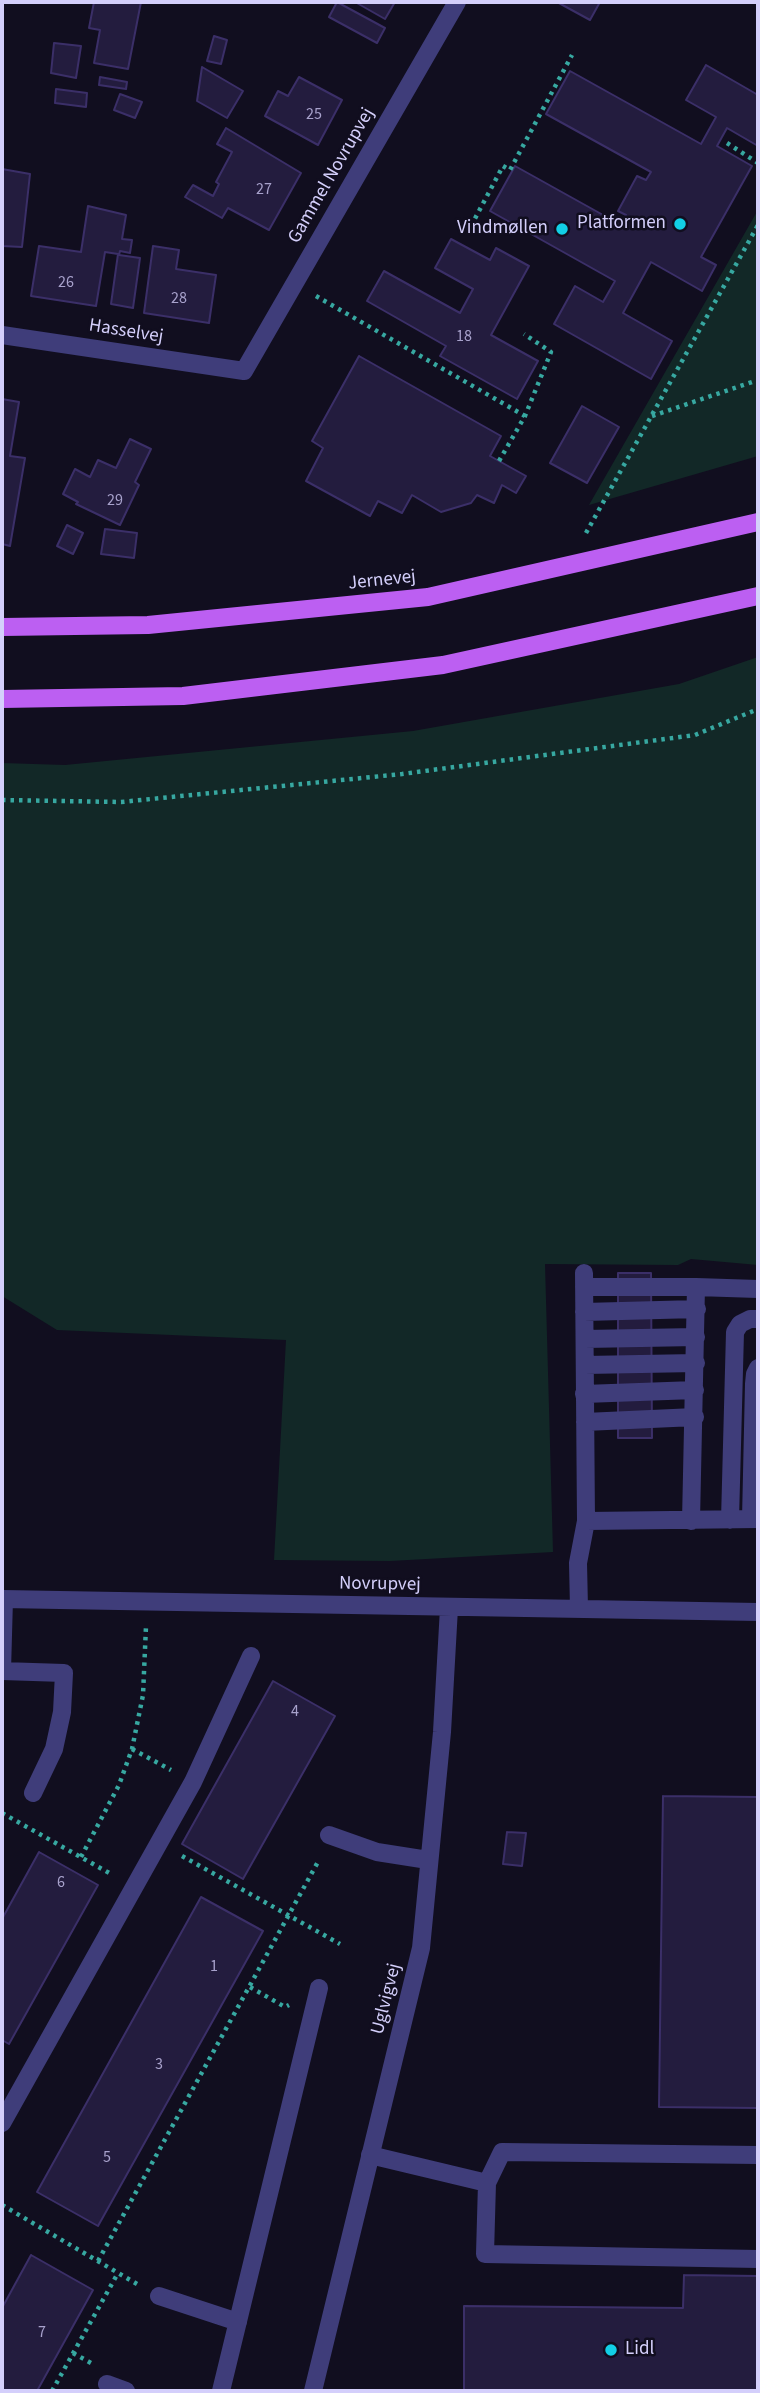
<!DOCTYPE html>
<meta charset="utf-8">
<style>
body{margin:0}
#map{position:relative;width:760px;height:2393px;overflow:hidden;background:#110e1f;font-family:"Source Sans 3",sans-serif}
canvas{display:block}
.frame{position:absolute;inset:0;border:4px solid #d4cffb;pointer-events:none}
</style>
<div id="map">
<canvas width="760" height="2393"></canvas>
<div class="frame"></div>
</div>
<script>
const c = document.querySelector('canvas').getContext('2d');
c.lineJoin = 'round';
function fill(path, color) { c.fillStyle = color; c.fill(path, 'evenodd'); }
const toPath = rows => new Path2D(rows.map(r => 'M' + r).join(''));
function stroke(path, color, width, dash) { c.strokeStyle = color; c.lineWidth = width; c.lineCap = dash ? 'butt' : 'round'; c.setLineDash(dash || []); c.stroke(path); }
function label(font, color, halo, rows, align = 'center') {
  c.font = font + ' "Source Sans 3",sans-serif'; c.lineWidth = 5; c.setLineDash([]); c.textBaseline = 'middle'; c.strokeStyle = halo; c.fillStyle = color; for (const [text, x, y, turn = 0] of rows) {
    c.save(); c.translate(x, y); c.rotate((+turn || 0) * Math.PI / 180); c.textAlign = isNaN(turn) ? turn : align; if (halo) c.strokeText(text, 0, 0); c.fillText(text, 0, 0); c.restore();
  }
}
const green = toPath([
 [758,210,758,456,589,505],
 [758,657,758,1265,691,1259,678,1265,545,1264,553,1552,390,1561,274,1560,286,1340,57,1330,2,1296,2,763,65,765,413,731,679,684]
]);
const building = toPath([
 [94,2,141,2,128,69,94,63,100,30,89,28,94,2],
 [337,2,385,28,377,43,329,17,337,2],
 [355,2,395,2,385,19,355,2],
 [557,2,600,2,590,20,557,2],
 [214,36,227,40,221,64,207,61,214,36],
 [54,43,81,46,76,78,51,73,54,43],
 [706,65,758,95,758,146,727,128,717,146,752,166,701,257,716,265,702,291,651,262,623,313,672,341,651,379,554,324,575,286,603,302,615,281,490,211,515,166,621,225,626,215,618,211,637,176,646,180,651,172,546,114,570,71,701,144,716,117,686,100,706,65],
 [202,67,243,91,227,118,197,101,202,67],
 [100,77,127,82,126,89,99,85,100,77],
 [299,77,342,100,318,145,265,116,278,91,288,96,299,77],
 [56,89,87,93,86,107,55,103,56,89],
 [120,94,142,102,135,118,114,110,120,94],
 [226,128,301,173,269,230,228,208,222,218,185,197,193,185,213,196,219,184,216,182,232,152,217,144,226,128],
 [2,169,30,174,22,247,2,246,2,169],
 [88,206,126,215,122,239,132,240,130,253,120,251,119,255,140,258,133,308,111,304,118,254,105,252,96,306,31,296,39,246,81,252,88,206],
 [451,239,490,260,496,248,529,266,491,335,538,361,517,399,440,356,446,346,367,301,384,271,460,313,473,289,435,268,451,239],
 [153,246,179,250,176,269,216,275,209,323,144,313,153,246],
 [359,356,501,436,490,456,526,476,516,493,502,485,494,503,477,495,471,503,441,512,412,495,402,513,378,501,370,516,306,481,323,448,312,441,359,356],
 [2,399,19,402,10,456,25,458,10,546,2,544,2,399],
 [582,406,619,427,587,483,550,463,582,406],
 [130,439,151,449,135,482,139,485,120,525,76,504,78,502,63,494,75,469,90,477,98,460,116,468,130,439],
 [67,525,83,533,73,554,57,546,67,525],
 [105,529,137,533,134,558,101,554,105,529],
 [618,1273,651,1273,652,1438,618,1438,618,1273],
 [273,1681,335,1716,243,1879,182,1844,273,1681],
 [663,1796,758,1797,758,2108,659,2107,663,1796],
 [507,1832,526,1833,522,1866,503,1864,507,1832],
 [39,1852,98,1885,9,2044,2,2040,2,1919,39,1852],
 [201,1897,263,1931,98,2226,37,2192,201,1897],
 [31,2255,93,2290,37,2391,2,2391,2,2308,31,2255],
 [684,2275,758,2276,758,2391,464,2391,464,2306,683,2308,684,2275]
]);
const path = toPath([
 [727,143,758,163],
 [471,226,503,166,510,170,572,55],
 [316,296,525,416],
 [652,416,758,380],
 [499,461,525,416,551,352,524,334],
 [586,533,758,225],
 [2,800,121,802,402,774,695,735,758,709],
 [132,1749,171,1770],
 [2,1813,111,1874],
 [182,1856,340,1944],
 [81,1857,119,1785,132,1749,143,1695,146,1626],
 [250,1987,285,2007,289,2005],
 [2,2205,137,2284],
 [98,2261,319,1860],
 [73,2353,91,2363],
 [52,2391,118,2273]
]);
const minor = toPath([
 [2,335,244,371,457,2],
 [584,1273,586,1521],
 [584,1287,696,1287,758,1289],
 [584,1312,697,1309],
 [585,1339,696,1337],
 [585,1365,696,1363],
 [584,1394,695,1390],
 [585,1422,695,1417],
 [751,1519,754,1384,755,1374,758,1368],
 [730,1520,735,1332,740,1324,750,1319,758,1319],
 [691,1521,696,1287],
 [2,1599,758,1612],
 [579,1608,578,1563,586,1521,758,1519],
 [2,1671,64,1673,62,1712,54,1749,33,1793],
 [2,1671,4,1599],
 [329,1835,377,1852,428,1860],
 [2,2123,193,1782,251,1656],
 [370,2155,487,2183,502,2152,758,2155],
 [487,2183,485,2254,758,2259],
 [159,2296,238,2322],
 [107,2384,126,2391],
 [221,2391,319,1988],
 [313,2391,421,1948,442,1732,449,1608]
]);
const major = toPath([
 [2,627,148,625,428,597,758,522],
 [2,699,183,696,443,665,758,596]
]);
const markers = [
 [680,224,7,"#12cfe5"],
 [562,229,7,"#12cfe5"],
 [611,2350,7,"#12cfe5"]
];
const numberNames = [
 ["25",314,115],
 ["27",264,190],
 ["26",66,283],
 ["28",179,299],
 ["18",464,337],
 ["29",115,501],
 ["4",295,1712],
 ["6",61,1883],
 ["1",214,1967],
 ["3",159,2065],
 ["5",107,2158],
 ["7",42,2333]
];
const streetNames = [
 ["Gammel Novrupvej",332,176,-60],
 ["Hasselvej",126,332,9],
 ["Jernevej",382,581,-6],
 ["Novrupvej",380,1585,1],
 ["Uglvigvej",387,1999,-76]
];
const poiNames = [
 ["Platformen",666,224],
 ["Vindmøllen",548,229],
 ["Lidl",625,2350,"left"]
];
fill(green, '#122827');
fill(building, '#231c3e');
stroke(building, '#3b2f68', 2);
stroke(path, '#37a8a1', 4.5, [3.5, 5]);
stroke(minor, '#3f3d7a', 18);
stroke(major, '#bc5ff2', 18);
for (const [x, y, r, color] of markers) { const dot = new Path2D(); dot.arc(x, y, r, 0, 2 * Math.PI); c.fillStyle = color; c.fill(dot); stroke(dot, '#110e1f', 2.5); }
label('16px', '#a8a2cc', null, numberNames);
label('19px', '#d4cffb', '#110e1f', streetNames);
label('19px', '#d4cffb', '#110e1f', poiNames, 'right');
</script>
